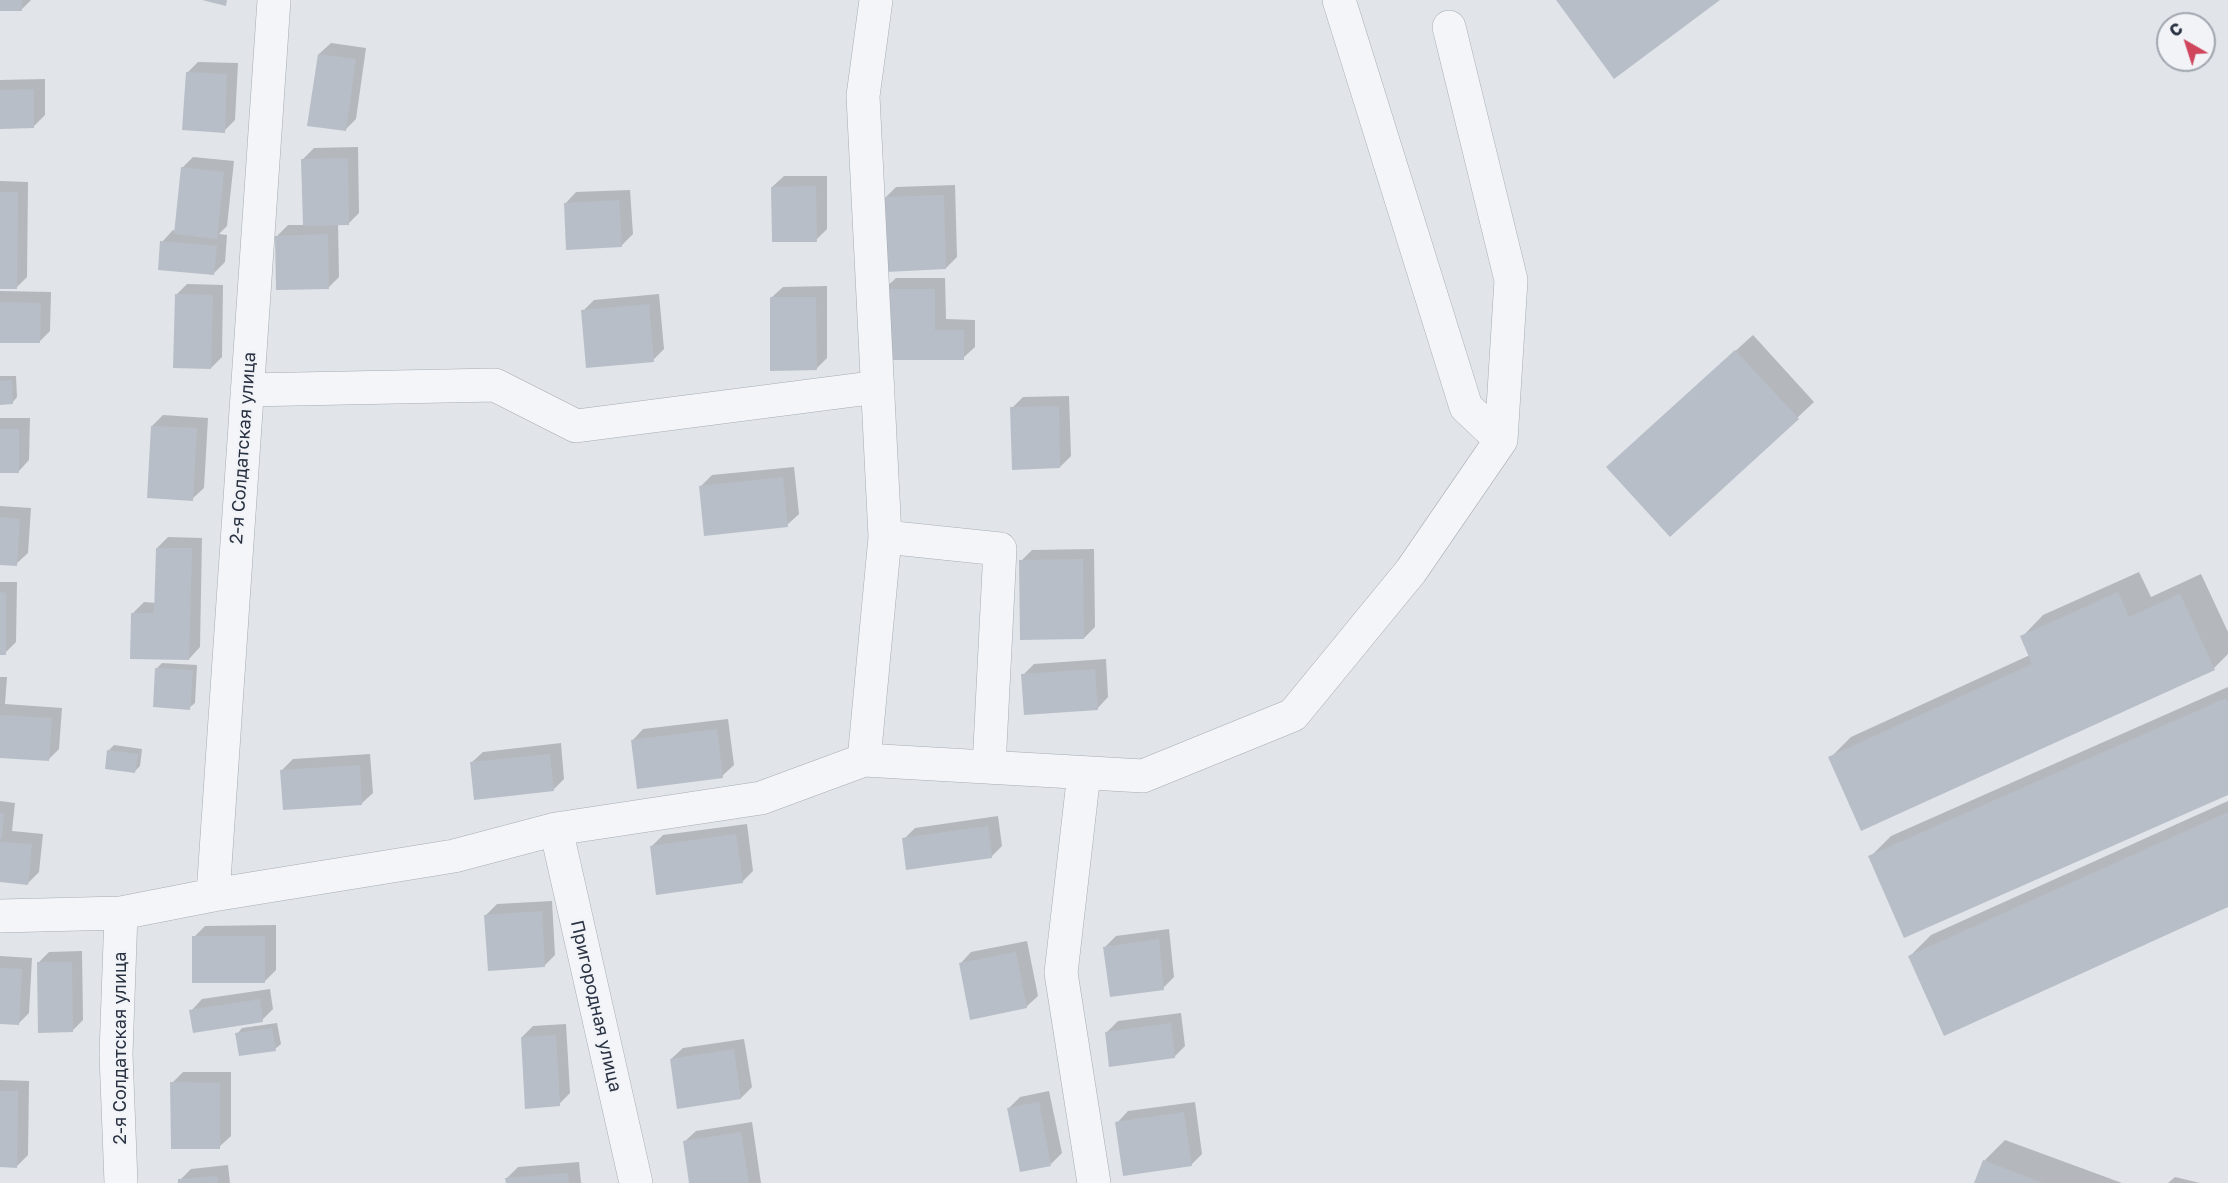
<!DOCTYPE html>
<meta charset="utf-8">
<style>
body{margin:0}
#map{position:relative;width:2228px;height:1183px;overflow:hidden;background:#e1e5ea;font-family:"Golos Text",sans-serif}
canvas{display:block}
.north{position:absolute;left:2156px;top:12px;width:60px;height:60px;box-sizing:border-box;background:#f1f3f7;border:2px solid #a1a6af;border-radius:50%;rotate:321deg;font-size:16px;font-weight:700;line-height:24px;text-align:center;color:#293242}
.north::after{content:'';display:block;margin:auto;width:21px;height:27px;background:#cf455c;clip-path:polygon(50% 0,100% 100%,50% 72%,0 100%)}
</style>
<div id="map">
<canvas width="2228" height="1183"></canvas>
<div class="north">С</div>
</div>
<script>
const c = document.querySelector('canvas').getContext('2d');
c.lineJoin = 'round';
function fill(path, color) { c.fillStyle = color; c.fill(path, 'evenodd'); }
const toPath = rows => new Path2D(rows.map(r => 'M' + r).join(''));
function stroke(path, color, width, dash) { c.strokeStyle = color; c.lineWidth = width; c.lineCap = dash ? 'butt' : 'round'; c.setLineDash(dash || []); c.stroke(path); }
function label(font, color, halo, rows, align = 'center') {
  c.font = font + ' "Golos Text",sans-serif'; c.lineWidth = 4.5; c.setLineDash([]); c.textBaseline = 'middle'; c.strokeStyle = halo; c.fillStyle = color; for (const [text, x, y, turn = 0] of rows) {
    c.save(); c.translate(x, y); c.rotate((+turn || 0) * Math.PI / 180); c.textAlign = isNaN(turn) ? turn : align; if (halo) c.strokeText(text, 0, 0); c.fillText(text, 0, 0); c.restore();
  }
}
const shadow = toPath([
 [0,0,31,0,21,10,0,10],
 [331,43,366,48,356,119,345,130,319,54],
 [198,62,238,63,235,120,224,131,187,73],
 [45,79,45,115,34,126,0,127,0,80],
 [358,147,359,213,348,224,338,224,339,277,328,288,277,236,288,225,304,225,303,159,314,148],
 [193,157,234,161,227,226,219,234,227,235,225,262,213,274,162,242,173,230,176,231,182,168],
 [784,176,827,176,827,229,816,240,772,187],
 [0,181,28,182,27,277,16,288,0,288],
 [955,185,957,257,946,268,885,198,896,187],
 [630,190,633,234,621,246,565,204,576,192],
 [896,278,945,278,946,319,975,320,975,347,963,358,884,289],
 [187,284,223,285,222,357,211,368,176,295],
 [827,286,827,358,816,369,771,298,783,287],
 [0,291,51,292,50,331,39,342,0,341],
 [659,294,664,349,653,360,583,311,594,300],
 [1753,335,1814,402,1797,418,1625,451],
 [0,376,16,376,17,397,12,403,0,403],
 [1069,396,1071,456,1060,467,1012,408,1023,397],
 [163,415,208,418,204,488,192,499,152,426],
 [0,418,30,418,29,460,18,472,0,471],
 [794,467,799,514,787,525,701,486,712,475],
 [0,506,31,508,28,553,16,564,0,563],
 [168,537,202,538,200,647,189,659,133,613,144,602,156,603,157,548],
 [1094,549,1095,627,1084,638,1021,561,1032,550],
 [2139,572,2151,597,2201,574,2228,632,2228,654,2214,668,1830,758,1851,737,2030,655,2022,637,2043,615],
 [0,582,17,582,16,642,5,653,0,653],
 [1106,659,1108,697,1097,709,1023,675,1034,664],
 [162,663,197,665,195,703,189,708,157,668],
 [0,677,7,677,5,704,62,708,59,749,48,760,0,756],
 [2228,687,2228,794,1870,857,1891,836],
 [728,719,734,765,722,776,632,741,643,729],
 [561,743,564,779,553,790,471,763,483,752],
 [114,745,142,749,140,766,135,771,108,751],
 [370,754,373,793,361,804,282,770,293,759],
 [0,801,15,803,12,831,43,834,39,872,28,883,0,881],
 [2228,801,2228,906,1909,957,1931,935],
 [998,816,1002,846,991,857,904,839,915,828],
 [747,824,753,871,742,882,652,846,663,835],
 [552,901,555,955,544,966,486,915,497,904],
 [276,925,276,970,265,981,194,937,205,926],
 [1169,929,1174,977,1163,988,1105,947,1116,936],
 [1027,941,1038,996,1026,1007,960,964,971,952],
 [82,951,83,1020,72,1031,38,963,49,952],
 [0,956,32,958,29,1013,18,1024,0,1023],
 [270,989,273,1009,262,1020,191,1011,202,999],
 [1181,1013,1185,1046,1174,1057,1107,1032,1118,1021],
 [277,1023,281,1044,275,1049,237,1034,242,1028],
 [566,1024,570,1093,559,1104,522,1037,533,1026],
 [744,1039,752,1087,741,1098,671,1059,683,1048],
 [183,1072,231,1072,231,1136,219,1147,172,1083],
 [0,1080,29,1081,28,1155,17,1166,0,1166],
 [1049,1091,1062,1153,1051,1164,1009,1108,1020,1097],
 [1195,1102,1202,1154,1191,1165,1117,1123,1128,1111],
 [752,1122,761,1183,691,1183,684,1142,696,1131],
 [2005,1140,2122,1183,1975,1183,1984,1161],
 [579,1162,581,1183,507,1183,507,1178,518,1167],
 [228,1165,230,1183,180,1183,180,1180,191,1169],
 [2175,1177,2200,1183,2168,1183]
]);
const building = toPath([
 [0,0,22,0,22,11,0,11],
 [202,0,227,0,226,6],
 [1556,0,1720,0,1614,79],
 [318,54,356,59,346,131,307,126],
 [186,72,227,74,225,133,182,130],
 [34,89,34,128,0,129,0,90],
 [348,158,349,225,303,226,301,159],
 [181,167,224,172,217,239,174,234],
 [816,186,817,242,772,242,771,187],
 [0,192,18,192,17,289,0,289],
 [944,195,946,269,886,272,884,197],
 [619,200,622,247,566,250,564,203],
 [328,234,329,289,276,290,275,236],
 [160,241,217,246,214,275,158,270],
 [883,289,935,289,935,330,964,330,964,360,883,360],
 [175,294,213,295,211,369,173,368],
 [770,297,816,297,817,370,770,371],
 [0,302,41,303,40,343,0,343],
 [649,304,654,362,586,368,581,310],
 [1735,350,1799,419,1670,537,1606,467],
 [12,380,13,404,0,405,0,381],
 [1059,406,1060,468,1012,470,1010,407],
 [151,426,197,428,193,501,147,498],
 [0,429,19,429,19,473,0,473],
 [783,477,788,527,704,536,699,486],
 [0,517,20,519,17,566,0,565],
 [156,548,192,548,189,660,130,659,131,613,154,613],
 [1083,559,1084,639,1020,640,1019,560],
 [0,592,6,593,6,655,0,655],
 [2118,592,2129,617,2180,594,2215,670,1861,831,1828,757,2032,664,2020,636],
 [155,668,193,670,190,710,153,707],
 [1095,669,1098,710,1024,715,1021,674],
 [2226,698,2228,703,2228,795,1904,938,1868,856],
 [0,715,52,718,49,761,0,758],
 [717,729,723,778,637,789,631,740],
 [107,750,138,754,135,773,105,769],
 [550,754,554,791,474,800,470,762],
 [360,765,362,805,283,810,280,770],
 [2228,812,2228,907,1944,1036,1908,956],
 [0,813,4,813,2,839,0,839],
 [988,826,992,858,906,870,902,838],
 [736,834,743,883,656,895,650,846],
 [0,842,32,844,28,885,0,882],
 [542,911,545,967,488,971,484,915],
 [192,936,265,936,265,983,192,983],
 [1159,939,1164,990,1110,997,1103,947],
 [1016,952,1027,1008,970,1020,959,963],
 [37,962,72,962,73,1032,38,1033],
 [0,968,22,969,19,1025,0,1024],
 [260,999,263,1022,193,1033,189,1010],
 [1171,1023,1175,1058,1109,1067,1105,1032],
 [272,1028,276,1051,239,1056,235,1033],
 [556,1035,560,1106,525,1109,521,1037],
 [734,1049,741,1099,677,1109,670,1059],
 [170,1082,220,1083,220,1149,171,1149],
 [0,1091,18,1091,17,1168,0,1167],
 [1039,1102,1051,1166,1020,1172,1007,1108],
 [1184,1112,1192,1166,1123,1176,1115,1122],
 [741,1132,749,1183,689,1183,683,1141],
 [1983,1160,2043,1183,1974,1183],
 [568,1173,569,1183,506,1183,505,1178],
 [217,1176,218,1183,178,1183,178,1179]
]);
const minor = toPath([
 [1339,0,1466,407,1501,440],
 [247,390,495,385,576,426,878,387],
 [885,537,1000,549,989,767],
 [864,760,885,537,863,96,876,0],
 [1084,773,1061,973,1094,1183],
 [556,829,636,1183],
 [213,895,274,0],
 [121,913,116,1054,121,1183],
 [0,916,121,913,213,895,454,856,556,829,761,798,864,760,1143,776,1293,715,1411,571,1501,440,1511,280,1449,27]
]);
const streetNames = [
 ["2-я Солдатская улица",243,448,-86],
 ["Пригородная улица",596,1006,77],
 ["2-я Солдатская улица",120,1048,-90]
];
fill(shadow, '#0003');
fill(building, '#b8bec7');
stroke(minor, '#a6acb4', 34);
stroke(minor, '#f4f5f8', 33);
label('18px', '#293242', '#f1f3f7', streetNames);
</script>
